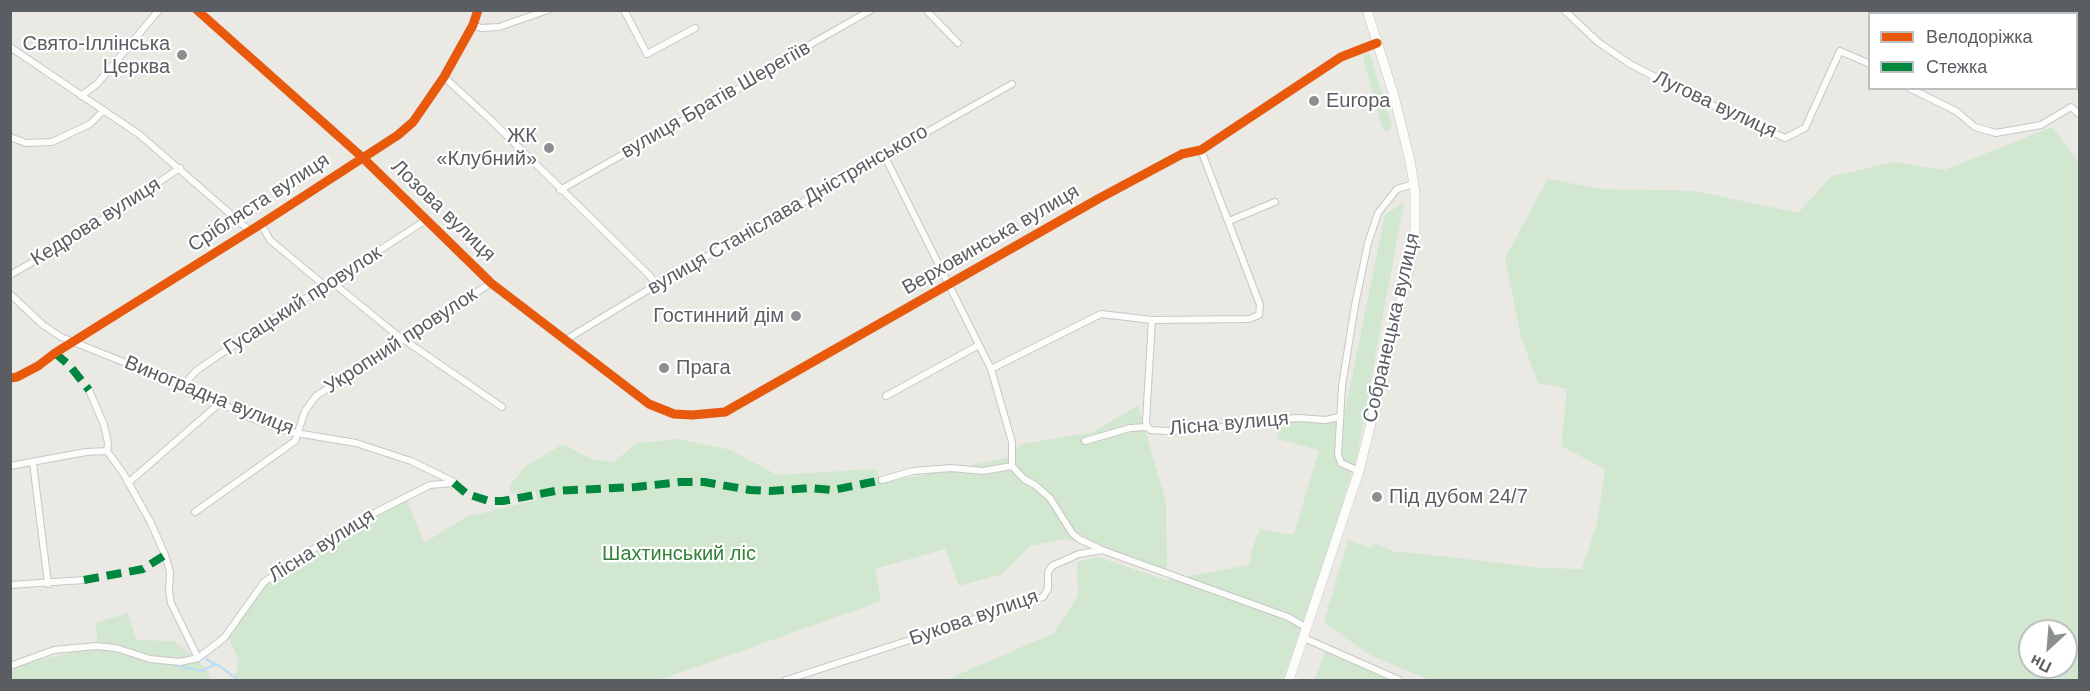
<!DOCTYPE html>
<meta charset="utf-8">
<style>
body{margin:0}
#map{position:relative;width:2090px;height:691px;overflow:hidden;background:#eae9e4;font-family:Arial,sans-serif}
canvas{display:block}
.frame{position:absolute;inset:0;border:12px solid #5a5e62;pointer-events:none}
.legend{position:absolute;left:1868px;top:12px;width:210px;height:78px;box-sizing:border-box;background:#fff;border:2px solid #bdbfc0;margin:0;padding:8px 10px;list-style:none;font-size:18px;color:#5a5e62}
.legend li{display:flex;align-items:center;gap:12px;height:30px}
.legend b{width:30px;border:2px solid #bdbfc0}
.north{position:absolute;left:2018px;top:619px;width:60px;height:60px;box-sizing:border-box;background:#fff;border:2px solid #bdbfc0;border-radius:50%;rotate:206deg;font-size:16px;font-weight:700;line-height:24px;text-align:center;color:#5a5e62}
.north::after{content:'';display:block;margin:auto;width:21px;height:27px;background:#8c8f90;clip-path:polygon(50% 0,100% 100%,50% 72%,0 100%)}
</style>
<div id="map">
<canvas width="2090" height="691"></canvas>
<div class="frame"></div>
<ul class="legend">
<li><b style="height:8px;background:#e8590c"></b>Велодоріжка</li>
<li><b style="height:8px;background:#00873e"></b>Стежка</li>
</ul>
<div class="north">Пн</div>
</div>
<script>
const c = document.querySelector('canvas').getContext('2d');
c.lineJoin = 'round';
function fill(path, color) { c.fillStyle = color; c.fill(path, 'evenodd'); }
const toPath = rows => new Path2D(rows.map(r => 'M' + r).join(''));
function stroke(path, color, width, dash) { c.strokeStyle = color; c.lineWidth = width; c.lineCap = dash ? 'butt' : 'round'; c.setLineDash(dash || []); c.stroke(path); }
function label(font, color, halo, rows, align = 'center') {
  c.font = font + ' Arial,sans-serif'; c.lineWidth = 4.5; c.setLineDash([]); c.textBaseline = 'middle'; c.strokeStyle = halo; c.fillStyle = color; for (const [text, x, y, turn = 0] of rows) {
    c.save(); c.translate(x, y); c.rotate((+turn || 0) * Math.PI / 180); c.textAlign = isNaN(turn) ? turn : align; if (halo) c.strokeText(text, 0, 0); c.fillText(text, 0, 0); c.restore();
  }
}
const green = toPath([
 [1368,53,1370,55,1392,126,1389,131,1385,131,1382,127,1363,57,1365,54],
 [2052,127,2079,163,2079,680,1430,680,1370,655,1324,622,1348,540,1371,548,1374,543,1398,553,1405,552,1541,568,1582,569,1597,524,1605,469,1561,446,1567,389,1538,383,1521,337,1505,258,1548,179,1602,189,1696,191,1798,213,1832,176,1894,162,1944,170],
 [2030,631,2066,631,2066,667,2030,667],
 [1404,202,1357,456,1328,550,1283,680,946,680,1054,633,1078,596,1077,562,1098,557,1166,580,1249,565,1252,550,1260,529,1283,534,1294,534,1319,450,1278,439,1277,421,1343,421,1385,215],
 [1138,405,1166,502,1167,574,1105,548,1064,539,1030,546,1002,574,959,586,945,549,875,569,881,601,660,680,234,680,239,661,228,636,253,594,285,565,354,523,406,498,424,543,466,517,537,500,535,491,511,494,509,486,526,466,563,444,591,459,614,462,637,443,679,439,731,450,777,475,875,469,883,483,1006,458,1022,444,1094,432],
 [128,613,136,640,174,641,206,668,211,680,11,680,11,668,68,653,99,650,95,623],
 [1326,651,1391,680,1314,680]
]);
const stream = toPath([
 [206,659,221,667,238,680],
 [171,664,201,671,216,664]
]);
const minor = toPath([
 [624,10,647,54,695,28],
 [926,10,958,43],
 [1564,10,1598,42,1630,64,1690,95,1785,138,1805,128,1840,51,1870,64],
 [473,25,481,28,499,27,548,10],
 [10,47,140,135,250,231],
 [444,77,492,121,649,275,656,285],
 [1909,88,1956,111,1975,127,1996,133,2041,125,2071,107,2080,115],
 [81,96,97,84,159,10],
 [10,137,26,143,52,142,90,124,104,110],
 [884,155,991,369,1012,442,1012,466,1024,479,1035,485,1050,498,1072,533,1079,539,1102,550],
 [560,190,735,91,774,65,871,10],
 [1229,221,1275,202],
 [261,224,270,240,324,285],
 [10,275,73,239,180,168],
 [332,282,397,335,502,407],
 [10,294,43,325,61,337,211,397,243,415,290,432,356,443,411,461,454,482],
 [567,339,656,285,1012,84],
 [991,369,1101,314,1152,320,1249,319,1259,315,1260,305,1201,150],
 [10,378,17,377,38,366,55,353,261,224,363,158],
 [183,386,196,371,235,344,426,220],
 [89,390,104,425,108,443,107,451,123,473,151,523,165,555,170,572,169,591,171,603,198,658],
 [886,396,979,345],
 [1147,427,1146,421,1152,320],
 [1085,441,1130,428,1147,427,1151,430,1166,431,1209,429,1279,419,1299,418,1326,420,1339,417],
 [33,463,48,584],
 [10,466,86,452,107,451],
 [1359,471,1341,463,1338,455,1342,386,1355,305,1368,243,1378,213,1397,189,1414,184],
 [882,480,913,471,951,468,983,471,1012,466],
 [128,483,221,402],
 [195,512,295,441,305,411,316,396,491,283],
 [10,585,84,580],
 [1304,638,1399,680],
 [10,666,54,650,96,646,116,648,150,659,180,662,198,658,224,638,264,582,345,528,430,485,454,483],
 [786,680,1043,597,1048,589,1048,572,1052,566,1079,554,1102,550,1288,617,1307,628]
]);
const tertiary = toPath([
 [197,10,363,158,491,283,649,404,674,414,692,415,725,412,1098,199,1182,154,1201,150,1341,57,1377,43],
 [363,158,398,135,413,122,444,77,473,25,478,10]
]);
const secondary = toPath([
 [1289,680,1359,471,1410,264,1415,229,1415,192,1410,161,1394,96,1367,10]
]);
const quiet = toPath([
 [55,353,70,366,89,390],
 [454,483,467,494,489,501,503,501,555,491,636,487,680,482,704,482,750,490,770,491,810,488,833,490,882,480],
 [84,580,143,569,165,555]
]);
const cycleway = toPath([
 [197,10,363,158,491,283,649,404,674,414,692,415,725,412,1098,199,1182,154,1201,150,1341,57,1377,43],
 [10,378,17,377,38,366,55,353,261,224,398,135,413,122,444,77,473,25,478,10]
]);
const markers = [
 [182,55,6,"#8c8f90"],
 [1314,101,6,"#8c8f90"],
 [549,148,6,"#8c8f90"],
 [796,316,6,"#8c8f90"],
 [664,368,6,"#8c8f90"],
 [1377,497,6,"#8c8f90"]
];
const poiNames = [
 ["Свято-Іллінська",170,44],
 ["Церква",170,67],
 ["Europa",1326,101,"left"],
 ["ЖК",537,136],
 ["«Клубний»",537,159],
 ["Гостинний дім",784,316],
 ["Прага",676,368,"left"],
 ["Під дубом 24/7",1389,497,"left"]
];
const streetNames = [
 ["вулиця Братів Шерегіїв",716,100,-30],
 ["Лугова вулиця",1715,105,25],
 ["Срібляста вулиця",259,203,-33],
 ["вулиця Станіслава Дністрянського",788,210,-30],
 ["Лозова вулиця",443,211,44],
 ["Кедрова вулиця",96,222,-32],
 ["Верховинська вулиця",991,240,-30],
 ["Гусацький провулок",303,301,-33],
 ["Собранецька вулиця",1392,328,-77],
 ["Укропний провулок",401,341,-33],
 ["Виноградна вулиця",209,396,22],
 ["Лісна вулиця",1229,424,-5],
 ["Лісна вулиця",322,546,-32],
 ["Букова вулиця",974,618,-19]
];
const parkNames = [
 ["Шахтинський ліс",679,554]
];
fill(green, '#d2e7cf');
stroke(stream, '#b6dcf7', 2);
stroke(minor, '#c7c7c6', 8);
stroke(tertiary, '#c7c7c6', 9);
stroke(secondary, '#c5c6c4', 10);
stroke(minor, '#fcfcfb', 6);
stroke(tertiary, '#fcfcfb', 8);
stroke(secondary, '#fcfcfb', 9);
stroke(quiet, '#00873e', 8, [15, 8]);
stroke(cycleway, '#e8590c', 9);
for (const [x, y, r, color] of markers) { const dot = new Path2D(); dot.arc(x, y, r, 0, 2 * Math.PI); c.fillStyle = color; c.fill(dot); stroke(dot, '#fff', 2); }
label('20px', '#5a5e62', '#fff', poiNames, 'right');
label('20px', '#5a5e62', '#fff', streetNames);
label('20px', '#328135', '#fff', parkNames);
</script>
